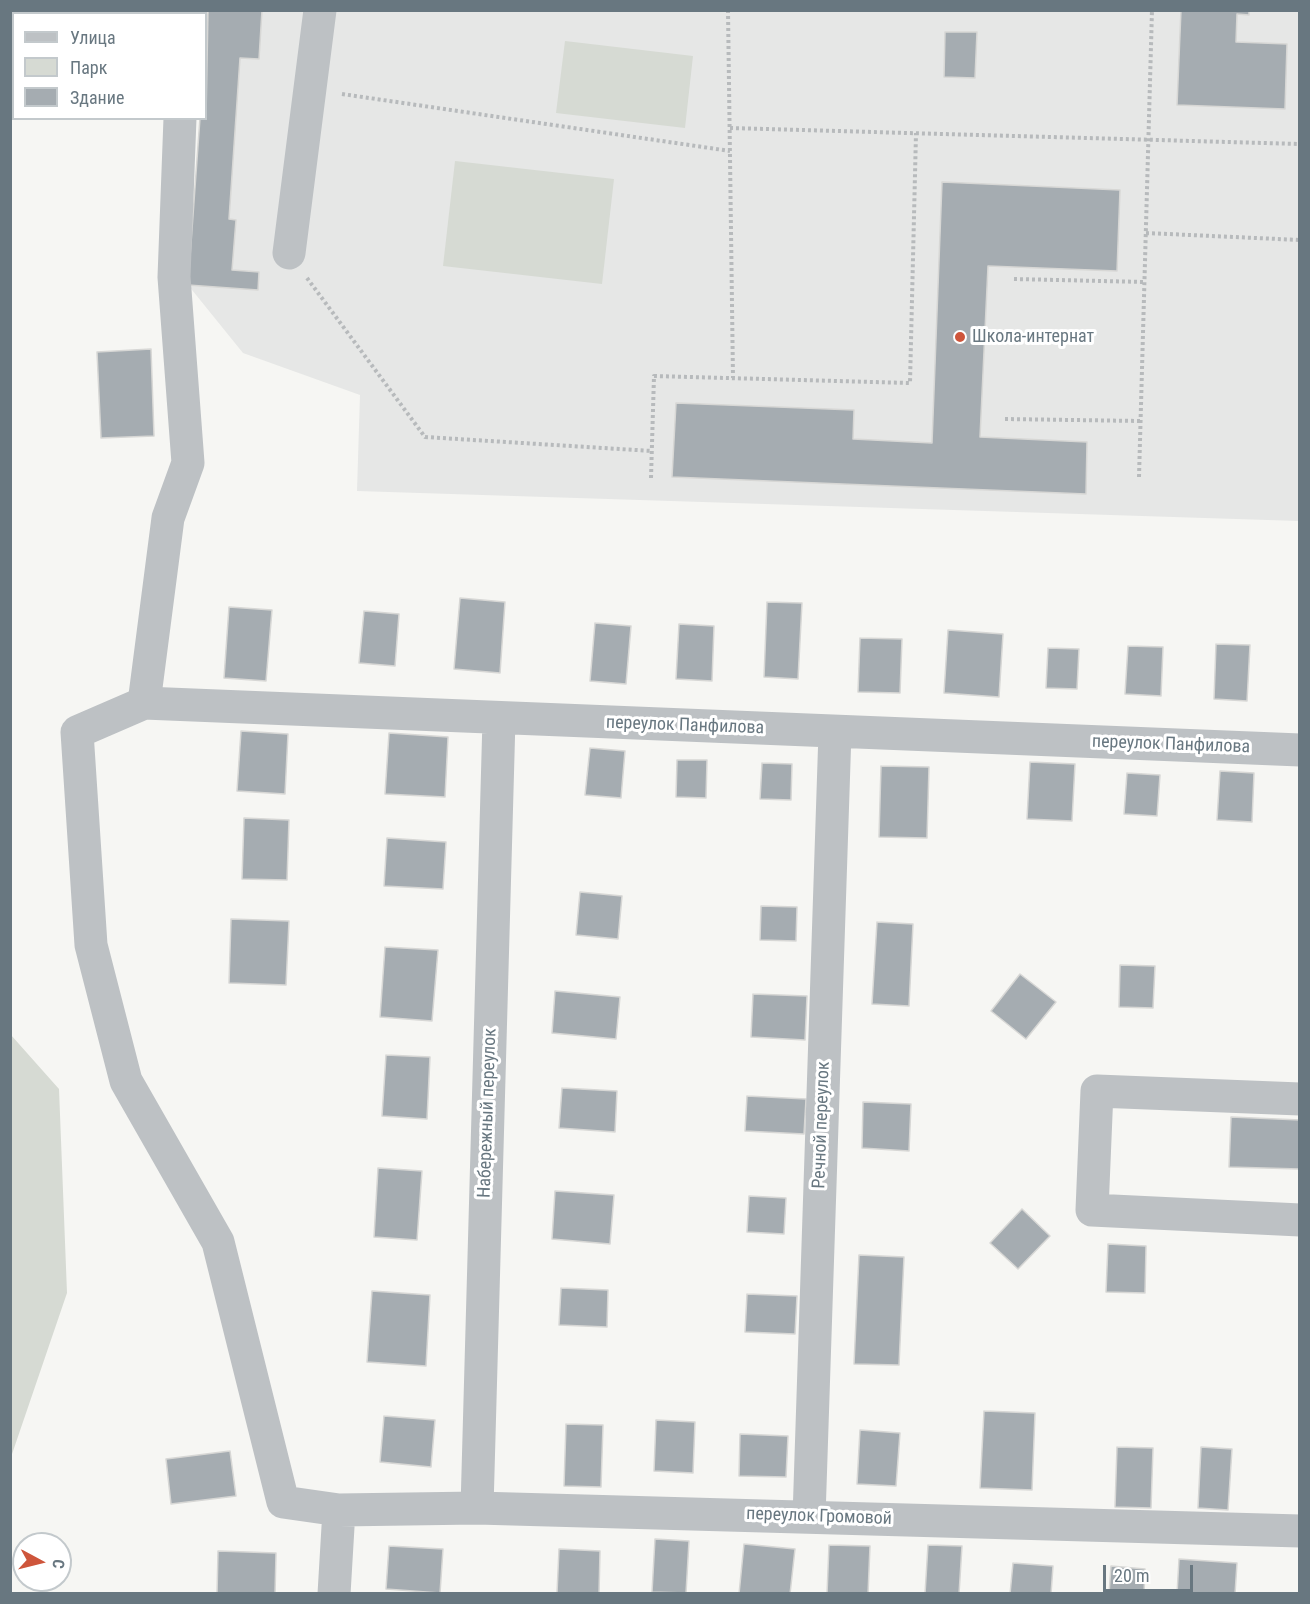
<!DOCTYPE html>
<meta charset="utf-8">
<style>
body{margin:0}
#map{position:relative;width:1310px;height:1604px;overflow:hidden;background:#f6f6f3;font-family:"Roboto Condensed",sans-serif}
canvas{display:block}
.frame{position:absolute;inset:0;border:12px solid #687780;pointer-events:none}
.legend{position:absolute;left:12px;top:12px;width:195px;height:108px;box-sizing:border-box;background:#fff;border:2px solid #c3c9cc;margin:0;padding:8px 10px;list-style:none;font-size:18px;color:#687780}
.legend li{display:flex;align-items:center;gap:12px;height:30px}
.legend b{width:30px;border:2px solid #c3c9cc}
.north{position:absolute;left:12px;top:1532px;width:60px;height:60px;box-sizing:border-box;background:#fff;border:2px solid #c3c9cc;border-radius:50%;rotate:97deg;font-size:16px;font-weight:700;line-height:24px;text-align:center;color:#687780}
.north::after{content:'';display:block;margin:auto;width:21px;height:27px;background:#ce553b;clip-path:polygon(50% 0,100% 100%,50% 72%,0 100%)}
.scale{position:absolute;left:1103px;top:1565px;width:90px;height:27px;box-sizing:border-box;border:3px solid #687780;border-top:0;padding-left:8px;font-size:18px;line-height:21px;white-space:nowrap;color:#687780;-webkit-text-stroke:4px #fff;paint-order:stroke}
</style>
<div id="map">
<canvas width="1310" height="1604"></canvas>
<div class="frame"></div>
<ul class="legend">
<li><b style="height:8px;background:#bdc1c4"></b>Улица</li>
<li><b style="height:16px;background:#d6dad3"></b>Парк</li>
<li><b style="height:16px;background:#a5acb1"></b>Здание</li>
</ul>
<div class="north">С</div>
<div class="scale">20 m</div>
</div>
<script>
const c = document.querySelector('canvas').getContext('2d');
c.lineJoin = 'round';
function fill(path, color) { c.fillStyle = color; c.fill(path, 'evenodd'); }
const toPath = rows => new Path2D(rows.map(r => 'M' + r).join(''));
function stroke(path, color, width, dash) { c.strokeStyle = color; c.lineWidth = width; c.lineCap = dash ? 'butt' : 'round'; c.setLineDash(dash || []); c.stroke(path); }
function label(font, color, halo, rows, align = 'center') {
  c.font = font + ' "Roboto Condensed",sans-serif'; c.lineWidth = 6; c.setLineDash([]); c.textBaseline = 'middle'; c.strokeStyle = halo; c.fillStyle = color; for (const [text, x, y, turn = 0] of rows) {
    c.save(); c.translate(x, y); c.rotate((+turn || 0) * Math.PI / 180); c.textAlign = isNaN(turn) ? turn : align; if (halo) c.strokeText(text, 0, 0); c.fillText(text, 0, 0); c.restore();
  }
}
const built = toPath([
 [208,11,1299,11,1299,521,357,491,360,395,243,353,188,285,200,119,206,118]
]);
const green = toPath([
 [565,41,693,56,685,128,556,113],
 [455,161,614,179,602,284,443,266],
 [11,1035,59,1089,67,1293,11,1457]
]);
const building = toPath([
 [208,10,262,10,259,59,240,58,229,219,236,220,232,270,259,272,258,290,188,285,200,118,206,118,208,10],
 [1181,10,1249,10,1249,15,1237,14,1236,42,1287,44,1285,109,1177,105,1181,10],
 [945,32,977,32,975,78,944,77,945,32],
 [942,182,1120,190,1117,271,988,266,980,437,1087,442,1086,494,672,477,676,403,854,410,853,439,932,443,942,182],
 [151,349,154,436,101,438,97,352,151,349],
 [460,598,505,602,500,673,454,669,460,598],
 [767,602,802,603,798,679,764,677,767,602],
 [229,607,272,610,266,681,224,678,229,607],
 [364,611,399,614,395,666,359,663,364,611],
 [595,623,631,626,626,684,590,681,595,623],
 [679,624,714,626,712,681,676,679,679,624],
 [948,630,1003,634,999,697,944,693,948,630],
 [860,638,902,639,900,693,858,692,860,638],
 [1216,644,1250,645,1247,701,1214,699,1216,644],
 [1128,646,1163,647,1161,696,1125,694,1128,646],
 [1048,648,1079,649,1077,689,1046,688,1048,648],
 [241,731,288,734,285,794,237,791,241,731],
 [389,733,448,737,445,797,385,794,389,733],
 [590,748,625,751,621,798,585,795,590,748],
 [677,760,707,760,706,798,676,797,677,760],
 [1030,762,1075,764,1072,821,1027,819,1030,762],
 [762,763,792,764,791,800,760,799,762,763],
 [881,766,929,767,927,838,879,837,881,766],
 [1220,771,1254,773,1252,822,1217,820,1220,771],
 [1127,773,1160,775,1157,816,1124,814,1127,773],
 [244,818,289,820,287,880,242,879,244,818],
 [387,838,446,842,443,889,384,886,387,838],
 [580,892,622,896,618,939,576,935,580,892],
 [761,906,797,907,796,941,760,940,761,906],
 [231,919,289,921,286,985,229,983,231,919],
 [877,922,913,924,909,1006,872,1004,877,922],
 [385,947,438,950,432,1021,380,1017,385,947],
 [1120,965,1155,966,1153,1008,1119,1007,1120,965],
 [1020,974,1056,1002,1026,1039,991,1011,1020,974],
 [555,991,620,997,616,1039,552,1033,555,991],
 [753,994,807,996,805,1040,751,1037,753,994],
 [386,1055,430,1057,427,1119,382,1116,386,1055],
 [562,1088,617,1091,615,1132,559,1128,562,1088],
 [747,1096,806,1099,804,1134,745,1131,747,1096],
 [863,1102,911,1104,909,1151,862,1148,863,1102],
 [1231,1117,1300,1120,1300,1169,1229,1167,1231,1117],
 [378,1168,422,1171,417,1240,374,1237,378,1168],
 [555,1191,614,1195,610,1244,552,1239,555,1191],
 [749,1196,786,1198,784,1234,747,1232,749,1196],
 [1022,1209,1050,1236,1018,1269,990,1243,1022,1209],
 [1108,1244,1146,1246,1145,1293,1106,1292,1108,1244],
 [859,1255,904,1257,899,1365,854,1364,859,1255],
 [561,1288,608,1290,607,1327,559,1325,561,1288],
 [372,1291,430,1295,426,1366,367,1362,372,1291],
 [747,1294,797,1296,795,1334,745,1332,747,1294],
 [984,1411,1035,1413,1032,1490,980,1488,984,1411],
 [384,1416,435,1420,431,1467,380,1462,384,1416],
 [656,1420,695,1422,693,1473,654,1471,656,1420],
 [566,1424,603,1425,601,1487,564,1486,566,1424],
 [860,1430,900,1433,896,1486,857,1484,860,1430],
 [740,1434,788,1436,786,1477,739,1476,740,1434],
 [1117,1447,1153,1448,1151,1508,1115,1507,1117,1447],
 [1201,1447,1232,1449,1228,1510,1198,1508,1201,1447],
 [230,1451,236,1496,171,1504,166,1459,230,1451],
 [655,1539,689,1541,686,1593,652,1592,655,1539],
 [744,1544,795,1549,790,1594,739,1594,744,1544],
 [829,1545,870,1546,868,1594,827,1594,829,1545],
 [928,1545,962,1546,959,1594,925,1594,928,1545],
 [389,1546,443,1549,440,1593,386,1589,389,1546],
 [559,1549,600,1551,599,1594,557,1593,559,1549],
 [218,1551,276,1553,275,1594,217,1594,218,1551],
 [1179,1559,1237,1563,1235,1594,1177,1594,1179,1559],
 [1013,1563,1053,1566,1051,1594,1010,1594,1013,1563],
 [1111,1566,1145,1569,1144,1594,1109,1594,1111,1566]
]);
const path = toPath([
 [728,10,733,378],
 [342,94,730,151],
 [730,128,1300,144],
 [1146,233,1300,240],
 [307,278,425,437,652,451],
 [1014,279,1145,282],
 [1005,419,1141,421],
 [1139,477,1152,10],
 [651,478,654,376,910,383,916,133]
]);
const minor = toPath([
 [185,14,185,10],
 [289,253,320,10],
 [144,703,168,518,188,463,174,277,180,118],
 [1300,750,144,703,77,732,91,945,126,1081,218,1242,283,1502,339,1510,477,1508,1300,1531],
 [1300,1099,1097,1091,1092,1210,1300,1220],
 [477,1508,499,719],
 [809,1517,835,732],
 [334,1594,339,1510]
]);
const markers = [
 [960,337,6,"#ce553b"]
];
const poiNames = [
 ["Школа-интернат",972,337]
];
const streetNames = [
 ["переулок Панфилова",685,726,2],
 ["переулок Панфилова",1171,745,2],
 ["Набережный переулок",488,1113,-88],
 ["Речной переулок",822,1125,-88],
 ["переулок Громовой",819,1517,2]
];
fill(built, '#e6e7e6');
fill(green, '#d6dad3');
fill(building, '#a5acb1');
stroke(building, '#d7d7d5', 1.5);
stroke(path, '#b7babc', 4, [3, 3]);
stroke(minor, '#bdc1c4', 33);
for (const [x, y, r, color] of markers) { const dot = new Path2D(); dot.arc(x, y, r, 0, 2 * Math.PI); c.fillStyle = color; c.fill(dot); stroke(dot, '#fff', 2); }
label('18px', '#687780', '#fff', poiNames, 'left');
label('18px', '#687780', '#fff', streetNames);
</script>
